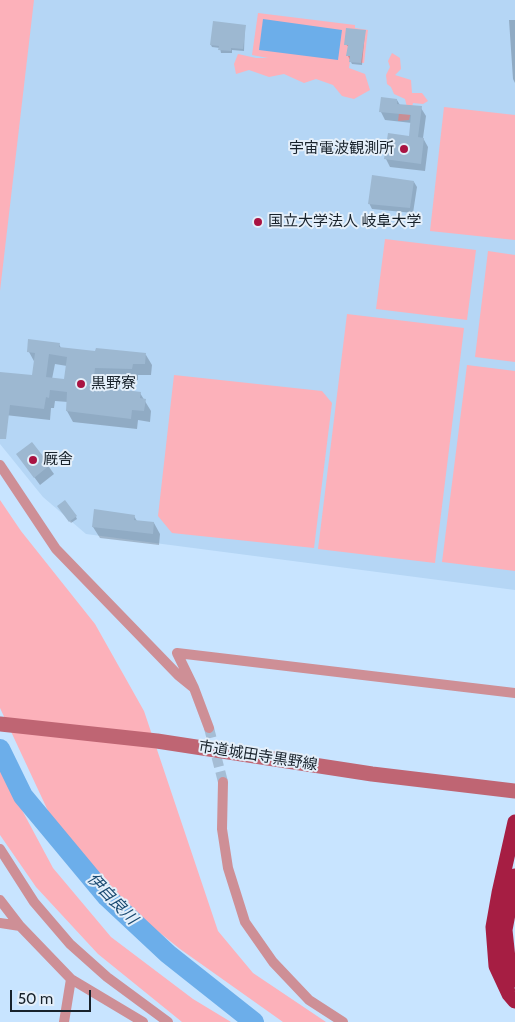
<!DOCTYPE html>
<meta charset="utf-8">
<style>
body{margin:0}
#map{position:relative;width:515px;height:1022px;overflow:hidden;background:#c8e4ff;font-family:Cabin,sans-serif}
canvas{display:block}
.scale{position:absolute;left:10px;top:990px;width:81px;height:22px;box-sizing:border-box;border:2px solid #18222b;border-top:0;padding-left:6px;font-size:15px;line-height:18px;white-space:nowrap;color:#18222b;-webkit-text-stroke:4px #e4effa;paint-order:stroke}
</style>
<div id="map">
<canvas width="515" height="1022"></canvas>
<div class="scale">50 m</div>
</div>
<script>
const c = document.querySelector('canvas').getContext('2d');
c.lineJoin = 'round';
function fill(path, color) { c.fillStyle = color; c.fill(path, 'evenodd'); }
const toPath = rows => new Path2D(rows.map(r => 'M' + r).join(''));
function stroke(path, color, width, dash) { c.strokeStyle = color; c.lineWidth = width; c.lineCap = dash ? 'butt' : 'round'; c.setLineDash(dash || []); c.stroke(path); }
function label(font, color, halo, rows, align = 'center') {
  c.font = font + ' Cabin,"Noto Sans JP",sans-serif'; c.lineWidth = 4; c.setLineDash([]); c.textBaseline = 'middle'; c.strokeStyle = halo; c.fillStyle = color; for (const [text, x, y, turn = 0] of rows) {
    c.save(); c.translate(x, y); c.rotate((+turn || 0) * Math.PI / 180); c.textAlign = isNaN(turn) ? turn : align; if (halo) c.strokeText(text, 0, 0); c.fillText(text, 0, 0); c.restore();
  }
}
const built = toPath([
 [0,0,515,0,515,590,86,534,43,497,0,444]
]);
const green = toPath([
 [0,0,34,0,0,291],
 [258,13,355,25,355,28,368,30,364,63,350,61,349,68,365,74,370,90,354,99,342,96,333,85,316,79,304,83,284,74,269,77,249,70,236,74,234,64,238,54,256,58,268,58,252,55],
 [392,53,400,58,401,69,395,75,411,80,412,93,422,93,428,101,423,104,413,103,409,120,398,121,399,113,407,107,405,99,394,94,391,87,387,84,386,75,390,67,388,61],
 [444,107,515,115,515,240,430,231],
 [385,239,476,250,467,320,376,309],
 [488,251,515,255,515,362,475,357],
 [347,314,464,328,435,563,318,549],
 [467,365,515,371,515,571,442,562],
 [174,375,322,391,332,403,314,548,172,533,158,516],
 [0,500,21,531,95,624,144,711,218,931,253,973,326,1022,283,1022,180,949,125,905,56,828,0,708],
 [0,769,53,868,111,937,193,999,231,1022,182,1022,98,954,36,887,0,835]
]);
const water = toPath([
 [263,19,342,30,338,60,259,50]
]);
const shadow = toPath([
 [509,20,515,20,515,83,513,79],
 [245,26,244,51,232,50,232,53,221,53,220,48,212,47,211,45],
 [365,32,362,65,352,64,348,56,349,47,345,44],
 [397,100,400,105,421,108,426,116,423,138,428,147,425,171,390,167,386,159,410,138,412,123,385,120,381,112],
 [414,182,417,187,413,213,372,209,369,203],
 [59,344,61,348,96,352,146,355,152,365,151,375,138,375,138,380,101,378,99,388,140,393,151,411,150,422,138,420,137,429,73,422,67,411,68,402,55,401,54,408,51,408,50,420,5,415,0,407,0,373,33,376,35,363,29,352],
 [55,364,67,366,65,381,52,379],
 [32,443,54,474,40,485,18,455],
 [60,508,76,517,77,519,71,523],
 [134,516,137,521,154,523,160,534,159,545,100,538,93,527]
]);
const river = toPath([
 [0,749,23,796,107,897,168,954,254,1022]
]);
const building = toPath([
 [213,21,246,25,243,49,231,48,231,51,218,50,219,46,210,45],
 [346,28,366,30,361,63,349,62,350,56,346,56,348,45,344,45],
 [381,97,397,99,397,104,422,106,418,137,424,138,421,164,384,159,388,133,409,136,411,115,379,112],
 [372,175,414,181,410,208,368,204],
 [28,339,60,343,59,347,95,351,96,348,146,353,145,364,133,364,132,369,95,368,93,386,141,392,140,398,146,399,144,411,132,410,131,419,66,411,67,392,50,390,49,398,46,397,44,409,10,405,6,439,0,439,0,372,32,375,35,353,27,352],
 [49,354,67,357,64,379,46,377],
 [32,442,50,465,34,478,16,454],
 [65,500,77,516,69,522,57,506],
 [94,509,135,515,134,520,154,522,153,534,92,527]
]);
const streetTunnel = toPath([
 [209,728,223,782]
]);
const street = toPath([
 [0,465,56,549,178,675,194,688],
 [177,653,515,693],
 [177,653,194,688,209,728],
 [223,782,222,829,228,868,245,922,273,962,309,1000,343,1022],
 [0,849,34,902,70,944,107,977,168,1022],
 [0,900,20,926],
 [0,923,20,926,71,979,143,1022],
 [64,1022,71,979]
]);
const secondary = toPath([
 [0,724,157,741,372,774,515,791]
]);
const highway = toPath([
 [515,822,499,893,493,927,496,966,509,994,515,1001],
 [515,876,505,930,509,968,515,980]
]);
const markers = [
 [404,149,5,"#a91342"],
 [258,222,5,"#a91342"],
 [81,384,5,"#a91342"],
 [33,460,5,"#a91342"]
];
const poiNames = [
 ["宇宙電波観測所",394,149,"right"],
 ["国立大学法人 岐阜大学",268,222],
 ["黒野寮",91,384],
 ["厩舎",43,460]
];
const streetNames = [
 ["市道城田寺黒野線",258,756,9]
];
const waterNames = [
 ["伊自良川",112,899,46]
];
fill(built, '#b5d6f5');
fill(green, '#fcb1ba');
fill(water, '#6caeea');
fill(shadow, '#0003');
stroke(river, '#6caeea', 20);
fill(building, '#9db8d1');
stroke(streetTunnel, '#a5bdd5', 10, [10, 5]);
stroke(street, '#ce8f96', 10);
stroke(secondary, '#bf6573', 15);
stroke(highway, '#a61e43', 15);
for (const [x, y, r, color] of markers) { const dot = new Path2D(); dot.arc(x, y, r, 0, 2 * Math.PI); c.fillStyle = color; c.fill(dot); stroke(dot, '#e4effa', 2); }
label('15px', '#18222b', '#e4effa', poiNames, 'left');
label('15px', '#18222b', '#e4effa', streetNames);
label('italic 16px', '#1a4a71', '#e4effa', waterNames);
</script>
